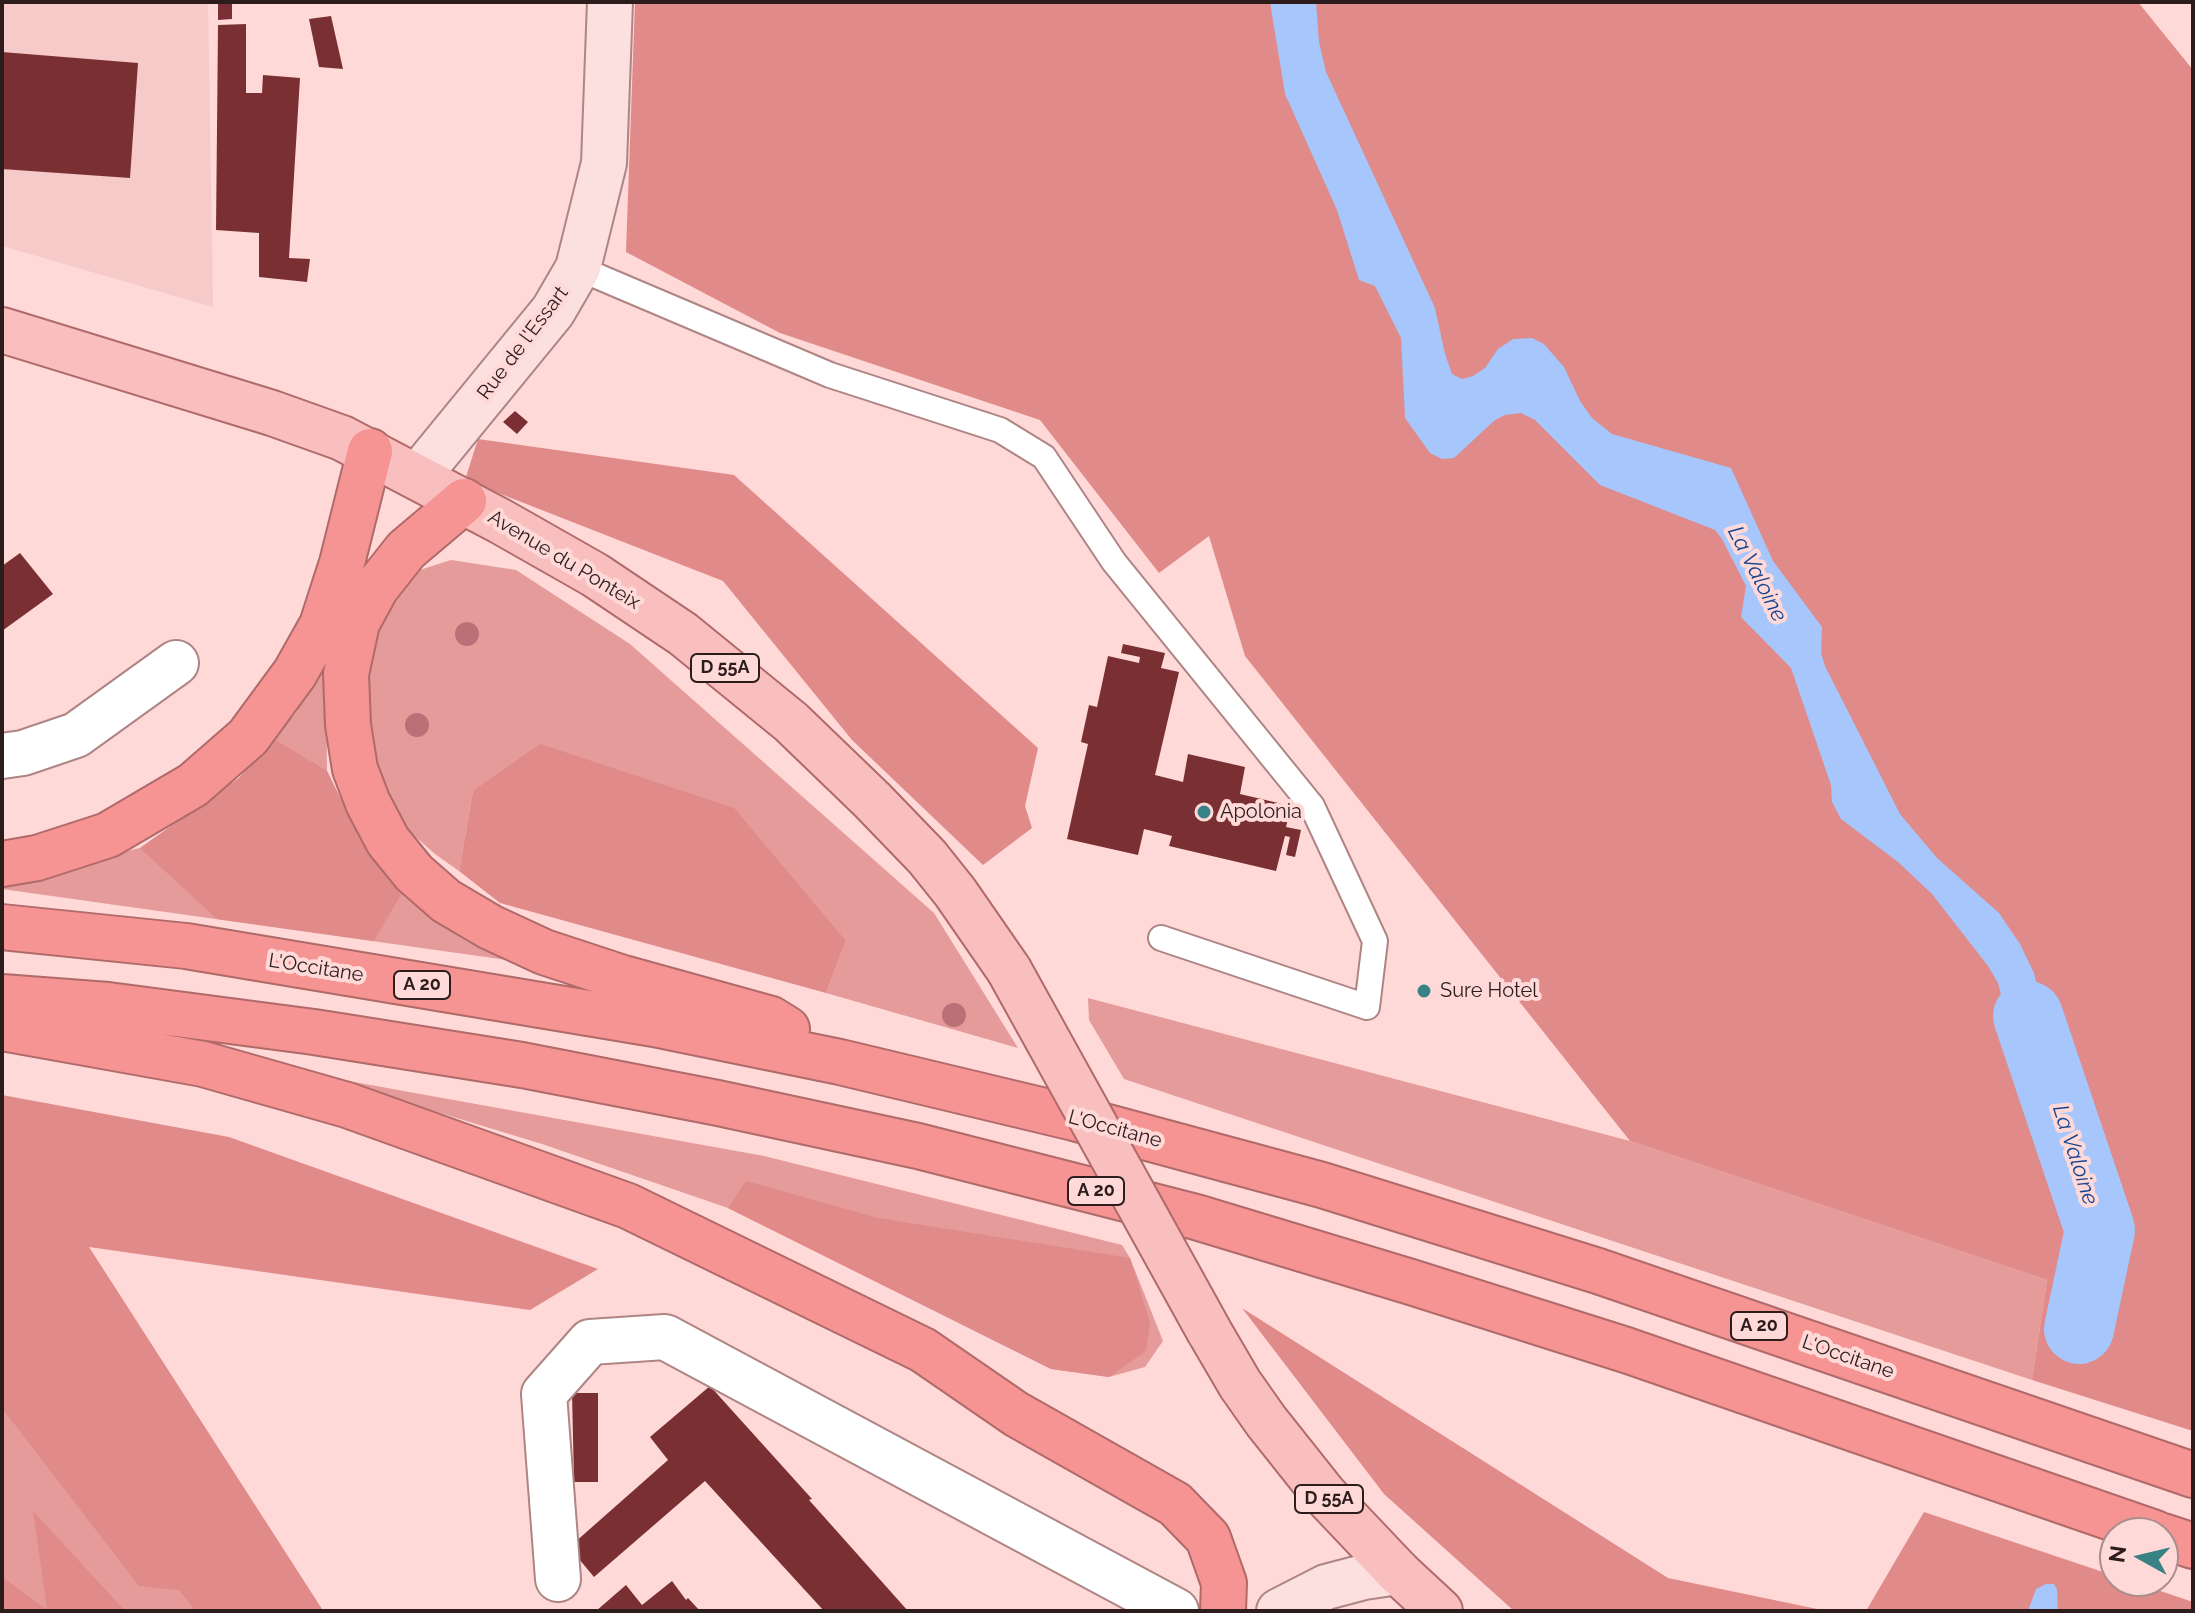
<!DOCTYPE html>
<style>
body{margin:0}
#map{position:relative;width:2195px;height:1613px;overflow:hidden;background:#fed9d8;font-family:Raleway,sans-serif}
canvas{display:block}
.frame{position:absolute;inset:0;border:4px solid #2c1c1c;pointer-events:none}
.north{position:absolute;left:2099px;top:1517px;width:80px;height:80px;box-sizing:border-box;background:#fed9d8;border:2px solid #aa8d8d;border-radius:50%;rotate:278deg;font-size:22px;font-weight:700;line-height:32px;text-align:center;color:#2c1c1c}
.north::after{content:'';display:block;margin:auto;width:28px;height:36px;background:#388185;clip-path:polygon(50% 0,100% 100%,50% 72%,0 100%)}
</style>
<div id="map">
<canvas width="2195" height="1613"></canvas>
<div class="frame"></div>
<div class="north">N</div>
</div>
<script>
const c = document.querySelector('canvas').getContext('2d');
c.lineJoin = 'round';
function fill(path, color) { c.fillStyle = color; c.fill(path, 'evenodd'); }
const toPath = rows => new Path2D(rows.map(r => 'M' + r).join(''));
function stroke(path, color, width, dash) { c.strokeStyle = color; c.lineWidth = width; c.lineCap = dash ? 'butt' : 'round'; c.setLineDash(dash || []); c.stroke(path); }
function label(font, color, halo, rows, align = 'center') {
  c.font = font + ' Raleway,sans-serif'; c.lineWidth = 8; c.setLineDash([]); c.textBaseline = 'middle'; c.strokeStyle = halo; c.fillStyle = color; for (const [text, x, y, turn = 0] of rows) {
    c.save(); c.translate(x, y); c.rotate((+turn || 0) * Math.PI / 180); c.textAlign = isNaN(turn) ? turn : align; if (halo) c.strokeText(text, 0, 0); c.fillText(text, 0, 0); c.restore();
  }
}
const built = toPath([
 [2,2,208,2,213,307,2,246]
]);
const green = toPath([
 [451,560,516,570,630,644,934,913,1018,1048,826,993,846,941,473,791,459,871,435,854,393,817,373,748,363,683,371,627,401,576],
 [326,655,327,771,368,854,422,910,466,941,507,960,2,889,2,880,140,848,239,778,296,713],
 [1088,998,1630,1141,2047,1280,2032,1380,1124,1079,1089,1020],
 [315,1075,764,1156,1122,1245,1130,1258,1163,1341,1145,1367,1109,1377,1051,1369,728,1208,542,1144],
 [2,1369,178,1590,195,1611,2,1611]
]);
const forest = toPath([
 [635,2,2138,2,2193,70,2193,1431,2032,1380,2047,1280,1630,1141,1245,656,1209,536,1159,573,1040,420,780,333,626,252],
 [478,439,734,475,1038,748,1025,806,1032,828,983,865,852,740,723,581,465,480],
 [274,739,327,771,368,854,403,891,374,941,217,919,140,848,239,778],
 [540,744,734,808,846,941,826,993,500,903,459,871,473,791],
 [2,1095,229,1137,598,1269,530,1310,89,1247,322,1609,321,1611,195,1611,178,1590,139,1586,2,1408],
 [746,1181,878,1218,1130,1258,1150,1323,1146,1351,1109,1377,1051,1369,728,1208],
 [1242,1308,1668,1578,1827,1611,1514,1611,1384,1494],
 [33,1511,125,1611,2,1611,2,1577,47,1610],
 [1924,1512,2115,1576,2115,1581,2131,1581,2193,1602,2193,1611,1866,1611]
]);
const water = toPath([
 [1270,2,1316,2,1319,42,1326,72,1435,308,1445,354,1452,374,1462,379,1473,376,1485,368,1498,349,1513,339,1532,338,1544,344,1564,367,1580,401,1592,418,1612,434,1731,468,1773,561,1822,627,1821,653,1825,666,1900,814,1937,858,1999,913,2020,944,2034,973,2042,1004,2046,1042,2059,1110,2086,1174,2094,1186,2106,1198,2114,1217,2114,1244,2093,1308,2087,1320,2079,1329,2071,1329,2063,1322,2062,1315,2079,1269,2084,1227,2038,1131,1998,983,1988,966,1932,894,1898,862,1841,819,1832,802,1831,785,1791,668,1741,617,1746,586,1722,539,1715,530,1600,485,1535,420,1521,413,1505,415,1495,420,1454,458,1442,459,1430,453,1405,418,1401,338,1375,286,1359,280,1337,210,1285,94],
 [2046,1584,2054,1584,2057,1589,2058,1611,2028,1611,2036,1589]
]);
const river = toPath([
 [2028,1016,2100,1230,2079,1329]
]);
const building = toPath([
 [218,2,232,2,232,19,218,20],
 [331,16,343,69,319,67,309,19],
 [246,24,246,93,262,93,263,75,300,78,289,258,310,259,307,282,259,277,259,233,216,230,218,25],
 [2,52,138,63,130,178,2,169],
 [515,411,528,422,517,434,503,422],
 [20,553,53,594,2,631,2,566],
 [1123,644,1165,653,1161,668,1179,672,1155,775,1183,782,1188,754,1245,767,1240,794,1291,806,1286,827,1301,830,1295,857,1286,855,1290,837,1285,836,1276,871,1169,846,1172,836,1144,829,1138,855,1067,839,1088,744,1081,742,1089,705,1097,707,1108,656,1139,663,1140,657,1121,653],
 [710,1386,812,1499,809,1500,908,1611,824,1611,705,1481,594,1577,574,1553,574,1543,668,1460,650,1437],
 [572,1393,598,1393,598,1482,574,1482],
 [672,1581,686,1600,688,1598,700,1611,596,1611,626,1585,642,1605]
]);
const lane = toPath([
 [578,268,830,375,1000,430,1044,457,1114,562,1312,806,1375,941,1367,1007,1161,938]
]);
const street = toPath([
 [2,756,23,753,76,735,176,663],
 [558,1579,544,1394,590,1342,665,1337,1176,1611]
]);
const secondary = toPath([
 [418,476,553,311,578,268,604,163,610,2],
 [1279,1611,1326,1587,1364,1577,1398,1572]
]);
const primary = toPath([
 [2,330,272,413,342,438,500,521,595,575,683,634,791,722,872,800,927,857,955,892,1009,970],
 [1209,1331,1240,1384,1266,1421,1324,1494,1398,1572,1440,1611]
]);
const highway = toPath([
 [464,501,406,550,376,588,357,623,346,674,348,725,355,769,368,803,388,841,414,873,446,901,490,927,544,952,623,978,771,1019,787,1029],
 [2,864,37,858,108,835,193,785,248,737,295,673,322,625,342,563,370,451],
 [2,927,186,946,654,1024,840,1062,1074,1118,1322,1185,1598,1271,2193,1475],
 [2,997,108,1005,314,1032,522,1065,718,1103,918,1146,1196,1217,1411,1282,1626,1350,2155,1533],
 [2,1028,203,1064,347,1105,628,1206,923,1350,1016,1414,1175,1504,1208,1538,1224,1583,1223,1611],
 [2163,1536,2193,1546]
]);
const primaryBridge = toPath([
 [1009,970,1209,1331]
]);
const trees = [
 [467,634],
 [417,725],
 [954,1015]
];
const markers = [
 [1204,812,8,"#388185"],
 [1424,991,8,"#388185"]
];
const shields = [
 [725,668,68],
 [422,985,56],
 [1096,1191,56],
 [1759,1326,56],
 [1329,1499,68]
];
const shieldNames = [
 ["D 55A",725,668],
 ["A 20",422,985],
 ["A 20",1096,1191],
 ["A 20",1759,1326],
 ["D 55A",1329,1499]
];
const streetNames = [
 ["Rue de l'Essart",523,343,-53],
 ["Avenue du Ponteix",564,560,31],
 ["L'Occitane",316,968,9],
 ["L'Occitane",1115,1129,15],
 ["L'Occitane",1848,1357,19]
];
const poiNames = [
 ["Apolonia",1220,812],
 ["Sure Hotel",1440,991]
];
const waterNames = [
 ["La Valoine",1757,574,63],
 ["La Valoine",2075,1155,72]
];
fill(built, '#f5cac8');
fill(green, '#e49b99');
fill(forest, '#e08a8a');
fill(water, '#a6c6fc');
stroke(river, '#a6c6fc', 70);
fill(building, '#7a3033');
stroke(lane, '#ae8584', 28);
stroke(street, '#ae8584', 48);
stroke(secondary, '#ae8584', 48);
stroke(primary, '#af6a69', 48);
stroke(highway, '#af6a69', 48);
stroke(lane, '#fff', 24);
stroke(street, '#fff', 44);
stroke(secondary, '#fcdfdf', 44);
stroke(primary, '#f9bfbe', 44);
stroke(highway, '#f59493', 44);
stroke(primaryBridge, '#af6a69', 48, []);
stroke(primaryBridge, '#f9bfbe', 44);
c.fillStyle = '#b97076';
for (const [x, y] of trees) { c.beginPath(); c.arc(x, y, 12, 0, 2 * Math.PI); c.fill(); }
for (const [x, y, r, color] of markers) { const dot = new Path2D(); dot.arc(x, y, r, 0, 2 * Math.PI); c.fillStyle = color; c.fill(dot); stroke(dot, '#fed9d8', 3); }
for (const [x, y, w] of shields) { const box = new Path2D(); box.roundRect(x - w / 2, y - 14, w, 28, 6); c.fillStyle = '#fed9d8'; c.fill(box); stroke(box, '#2c1c1c', 2); }
label('bold 18px', '#2c1c1c', null, shieldNames);
label('20px', '#2c1c1c', '#fed9d8', streetNames);
label('20px', '#2c1c1c', '#fed9d8', poiNames, 'left');
label('italic 22px', '#17438f', '#fed9d8', waterNames);
</script>
